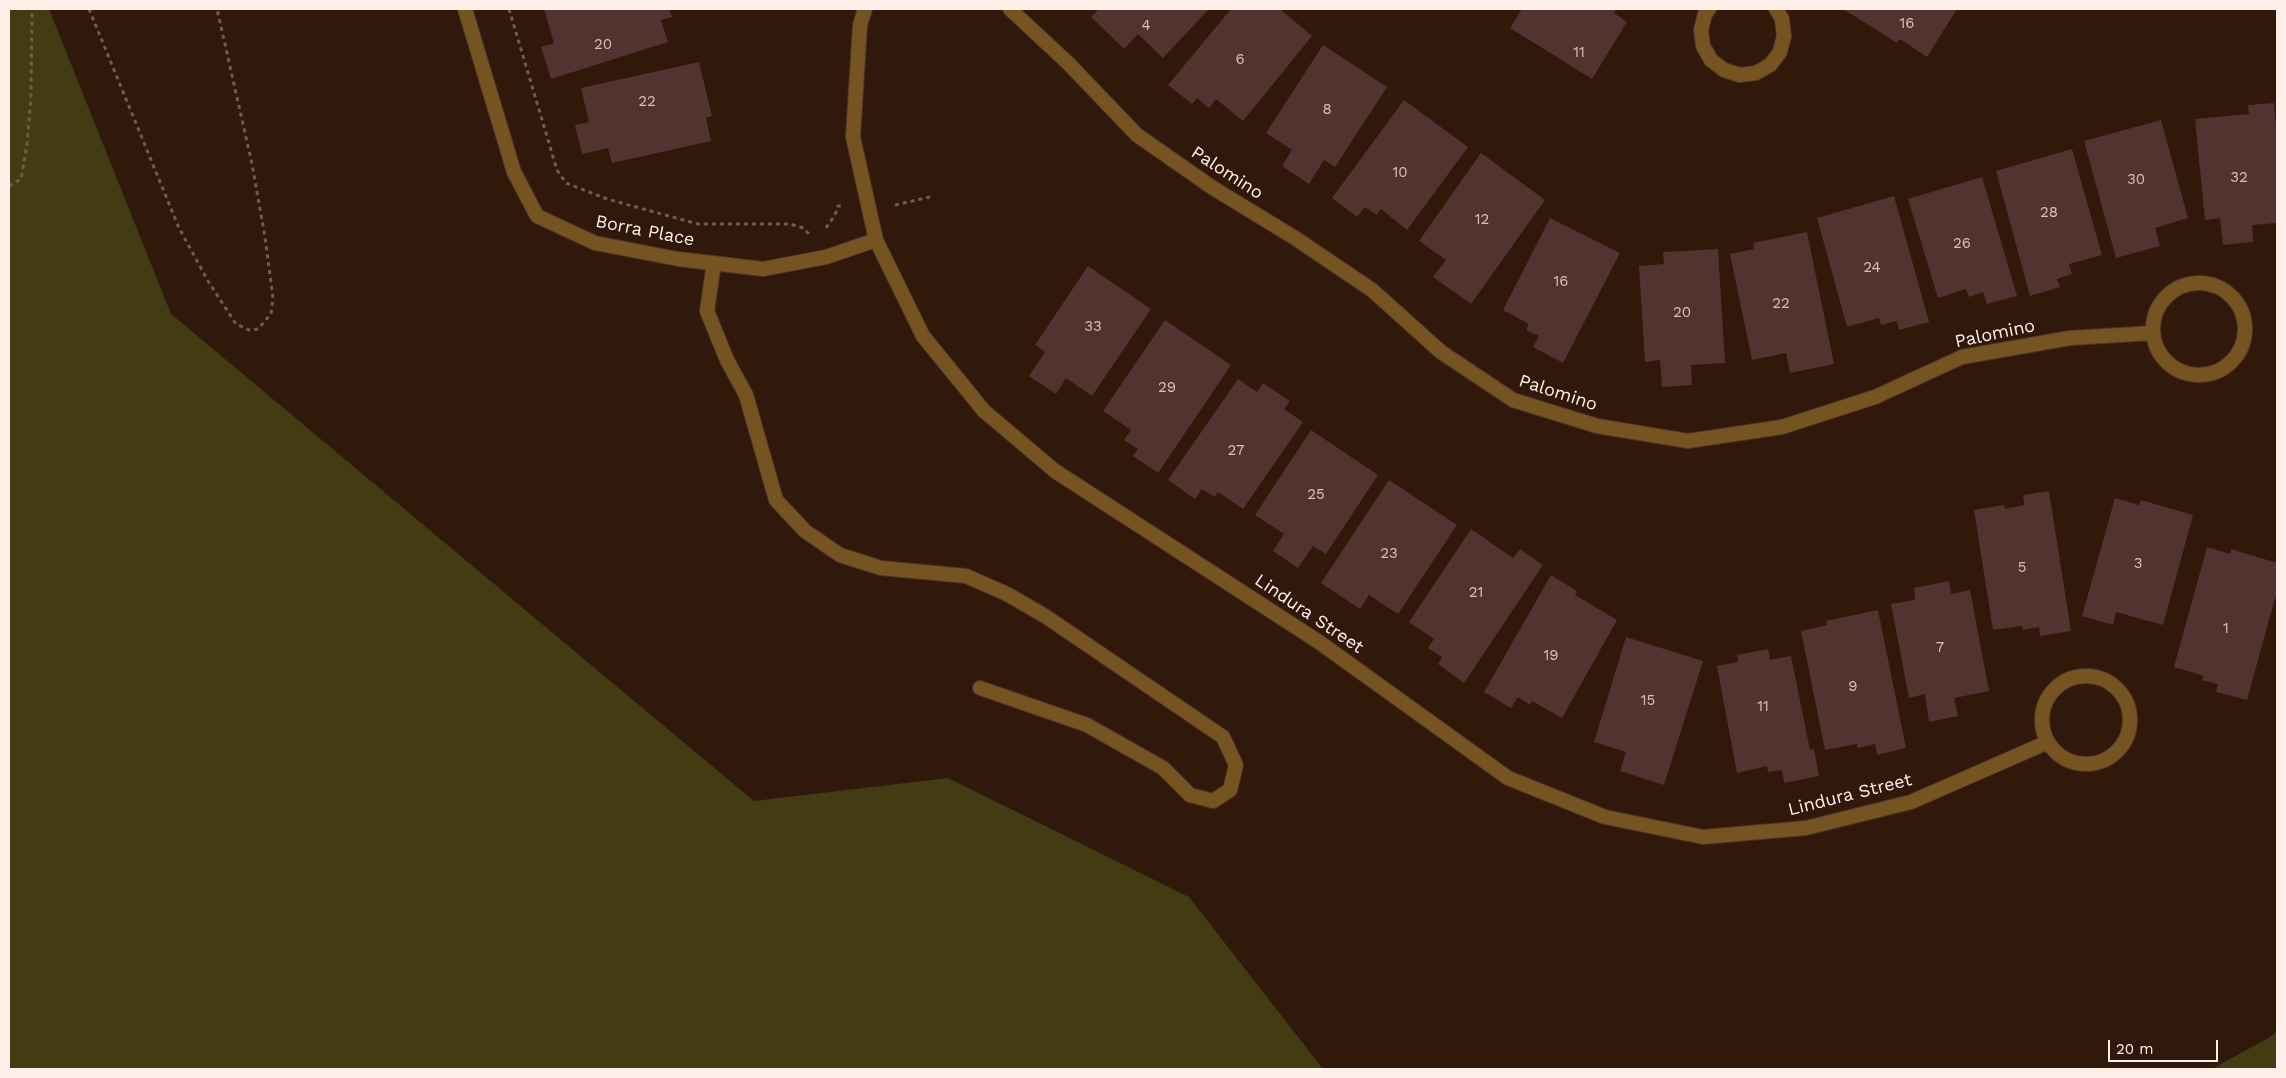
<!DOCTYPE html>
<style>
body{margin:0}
#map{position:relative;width:2286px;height:1078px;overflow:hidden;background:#30180a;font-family:"Work Sans",sans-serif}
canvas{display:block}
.frame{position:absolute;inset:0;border:10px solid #fef0e9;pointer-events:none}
.scale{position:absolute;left:2108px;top:1040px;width:110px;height:22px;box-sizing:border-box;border:2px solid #fef0e9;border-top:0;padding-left:6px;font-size:15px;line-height:18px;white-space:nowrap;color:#fef0e9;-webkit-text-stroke:4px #30180a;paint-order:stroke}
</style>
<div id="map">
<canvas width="2286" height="1078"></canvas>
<div class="frame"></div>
<div class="scale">20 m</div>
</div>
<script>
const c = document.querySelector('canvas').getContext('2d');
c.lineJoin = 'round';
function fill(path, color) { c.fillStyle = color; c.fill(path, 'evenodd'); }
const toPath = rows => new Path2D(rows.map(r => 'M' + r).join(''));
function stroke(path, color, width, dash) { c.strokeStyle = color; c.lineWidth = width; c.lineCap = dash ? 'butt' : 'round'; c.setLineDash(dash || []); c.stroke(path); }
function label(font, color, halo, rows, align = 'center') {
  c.font = font + ' "Work Sans",sans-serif'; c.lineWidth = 4; c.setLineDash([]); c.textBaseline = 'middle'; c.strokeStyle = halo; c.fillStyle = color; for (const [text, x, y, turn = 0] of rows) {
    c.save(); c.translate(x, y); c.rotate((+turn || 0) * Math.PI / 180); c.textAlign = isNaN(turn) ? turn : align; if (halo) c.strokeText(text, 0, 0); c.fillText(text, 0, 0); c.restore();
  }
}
const green = toPath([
 [9,9,49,9,171,314,754,801,948,778,1189,897,1323,1069,9,1069],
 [2277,1032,2277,1069,2212,1069,2270,1037]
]);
const building = toPath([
 [544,9,669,9,672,17,661,20,668,42,551,79,541,47,554,43],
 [1099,9,1209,9,1163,58,1138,34,1124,49,1091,17],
 [1231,9,1280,9,1312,36,1243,121,1216,99,1209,108,1197,98,1192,104,1168,85],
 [1522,9,1617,9,1614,13,1627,22,1592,79,1510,28],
 [1843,9,1957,9,1927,57,1900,39,1897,43],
 [1323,45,1387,87,1335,167,1324,160,1309,184,1282,166,1292,150,1266,133],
 [699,62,712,116,706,118,711,141,612,163,608,148,582,154,575,125,589,122,581,88],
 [1404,100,1468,147,1407,230,1381,209,1377,215,1365,207,1357,217,1332,198],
 [2274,103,2277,137,2277,223,2252,225,2253,242,2223,245,2220,218,2205,220,2195,119,2249,114,2248,105],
 [2161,120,2188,218,2155,228,2160,246,2116,258,2084,141],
 [2072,149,2102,255,2069,264,2072,274,2057,279,2060,287,2030,296,1996,171],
 [1481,153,1545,200,1471,304,1433,277,1446,260,1419,241],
 [1982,177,2017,296,1987,304,1983,292,1969,297,1966,289,1938,298,1908,199],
 [1894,196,1929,322,1899,330,1897,321,1881,325,1879,318,1847,327,1817,218],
 [1550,218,1620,253,1563,363,1533,347,1539,336,1526,330,1529,324,1503,310],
 [1807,232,1834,364,1790,373,1786,353,1752,360,1730,254,1754,249,1753,243],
 [1718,249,1725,363,1691,365,1692,385,1662,387,1660,360,1645,362,1639,266,1664,264,1663,252],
 [1088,266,1151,309,1092,396,1066,378,1056,394,1029,376,1045,352,1035,345],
 [1165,320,1231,365,1158,473,1133,456,1138,449,1124,440,1131,430,1103,411],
 [1238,379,1257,392,1263,383,1290,401,1284,409,1303,422,1243,509,1218,492,1215,497,1202,489,1195,499,1168,480],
 [1311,430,1378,475,1326,554,1313,546,1298,568,1273,551,1284,534,1255,515],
 [1389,480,1457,525,1398,614,1369,595,1360,609,1321,583],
 [2049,491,2071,631,2040,636,2039,627,2023,630,2022,626,1993,630,1974,510,2004,505,2005,509,2024,505,2023,495],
 [2115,498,2139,505,2141,500,2193,515,2163,625,2116,612,2113,625,2082,616],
 [1471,529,1513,558,1520,549,1543,565,1464,683,1438,664,1442,657,1428,648,1434,639,1409,622],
 [2207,547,2230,554,2231,549,2277,563,2277,591,2247,700,2216,692,2218,684,2202,680,2204,676,2174,667],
 [1551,575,1577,591,1575,595,1617,620,1562,718,1532,701,1530,705,1518,697,1511,708,1484,692],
 [1949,581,1951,594,1970,590,1989,691,1954,698,1958,716,1929,722,1925,694,1909,698,1891,604,1915,600,1914,588],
 [1878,610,1906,748,1877,755,1875,744,1858,748,1857,744,1825,750,1801,631,1827,625,1826,621],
 [1626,637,1703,661,1664,785,1620,771,1626,752,1594,742],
 [1768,649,1770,660,1791,656,1810,750,1814,749,1819,776,1784,783,1782,770,1768,772,1767,766,1737,773,1717,666,1738,662,1737,655]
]);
const path = toPath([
 [89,9,179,228,208,281,236,324,249,330,258,329,271,314,273,298,265,237,252,164,217,9],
 [509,9,557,170,566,183,607,199,698,224,790,224,803,228,809,234],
 [9,186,21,179,27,144,31,97,32,9],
 [895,205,930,197],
 [826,228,835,215,838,206,841,206]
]);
const service = toPath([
 [714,263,707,311,727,360,746,395,776,500,805,531,840,555,881,568,966,576,1007,594,1045,616,1223,737,1236,765,1230,790,1213,801,1190,795,1163,768,1087,725,980,688]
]);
const minor = toPath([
 [465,9,514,172,537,216,595,243,678,259,763,269,826,257,876,240],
 [865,9,860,25,853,137,876,240,923,336,984,411,1055,471,1319,642,1508,778,1605,817,1703,837,1806,828,1911,802,2048,742],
 [1010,9,1068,63,1137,135,1213,188,1295,238,1372,290,1441,352,1513,400,1597,426,1688,441,1782,427,1875,397,1962,357,2070,338,2153,333],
 [1709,9,1705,14,1701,30,1703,46,1711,60,1724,70,1740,75,1756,73,1770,65,1780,52,1784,36,1782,19,1776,9],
 '2153 329a46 46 0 1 1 92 0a46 46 0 1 1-92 0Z',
 '2042 720a44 44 0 1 1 88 0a44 44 0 1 1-88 0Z'
]);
const numberNames = [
 ["16",1907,24],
 ["4",1146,26],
 ["20",603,45],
 ["11",1579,53],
 ["6",1240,60],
 ["22",647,102],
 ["8",1327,110],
 ["10",1400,173],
 ["32",2239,178],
 ["30",2136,180],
 ["28",2049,213],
 ["12",1482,220],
 ["26",1962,244],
 ["24",1872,268],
 ["16",1561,282],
 ["22",1781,304],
 ["20",1682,313],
 ["33",1093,327],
 ["29",1167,388],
 ["27",1236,451],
 ["25",1316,495],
 ["23",1389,554],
 ["3",2138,564],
 ["5",2022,568],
 ["21",1476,593],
 ["1",2226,629],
 ["7",1940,648],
 ["19",1551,656],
 ["9",1853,687],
 ["15",1648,701],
 ["11",1763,707]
];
const streetNames = [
 ["Palomino",1227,173,33],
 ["Borra Place",645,231,11],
 ["Palomino",1995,334,-12],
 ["Palomino",1558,393,18],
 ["Lindura Street",1309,614,34],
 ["Lindura Street",1850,795,-14]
];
fill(green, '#433b11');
fill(building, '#523330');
stroke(service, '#4d3629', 16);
stroke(minor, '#4d3629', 16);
stroke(path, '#715c50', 3, [4, 4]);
stroke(service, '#755422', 14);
stroke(minor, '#755422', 14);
label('15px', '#d3c1bb', null, numberNames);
label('18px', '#fef0e9', '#30180a', streetNames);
</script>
